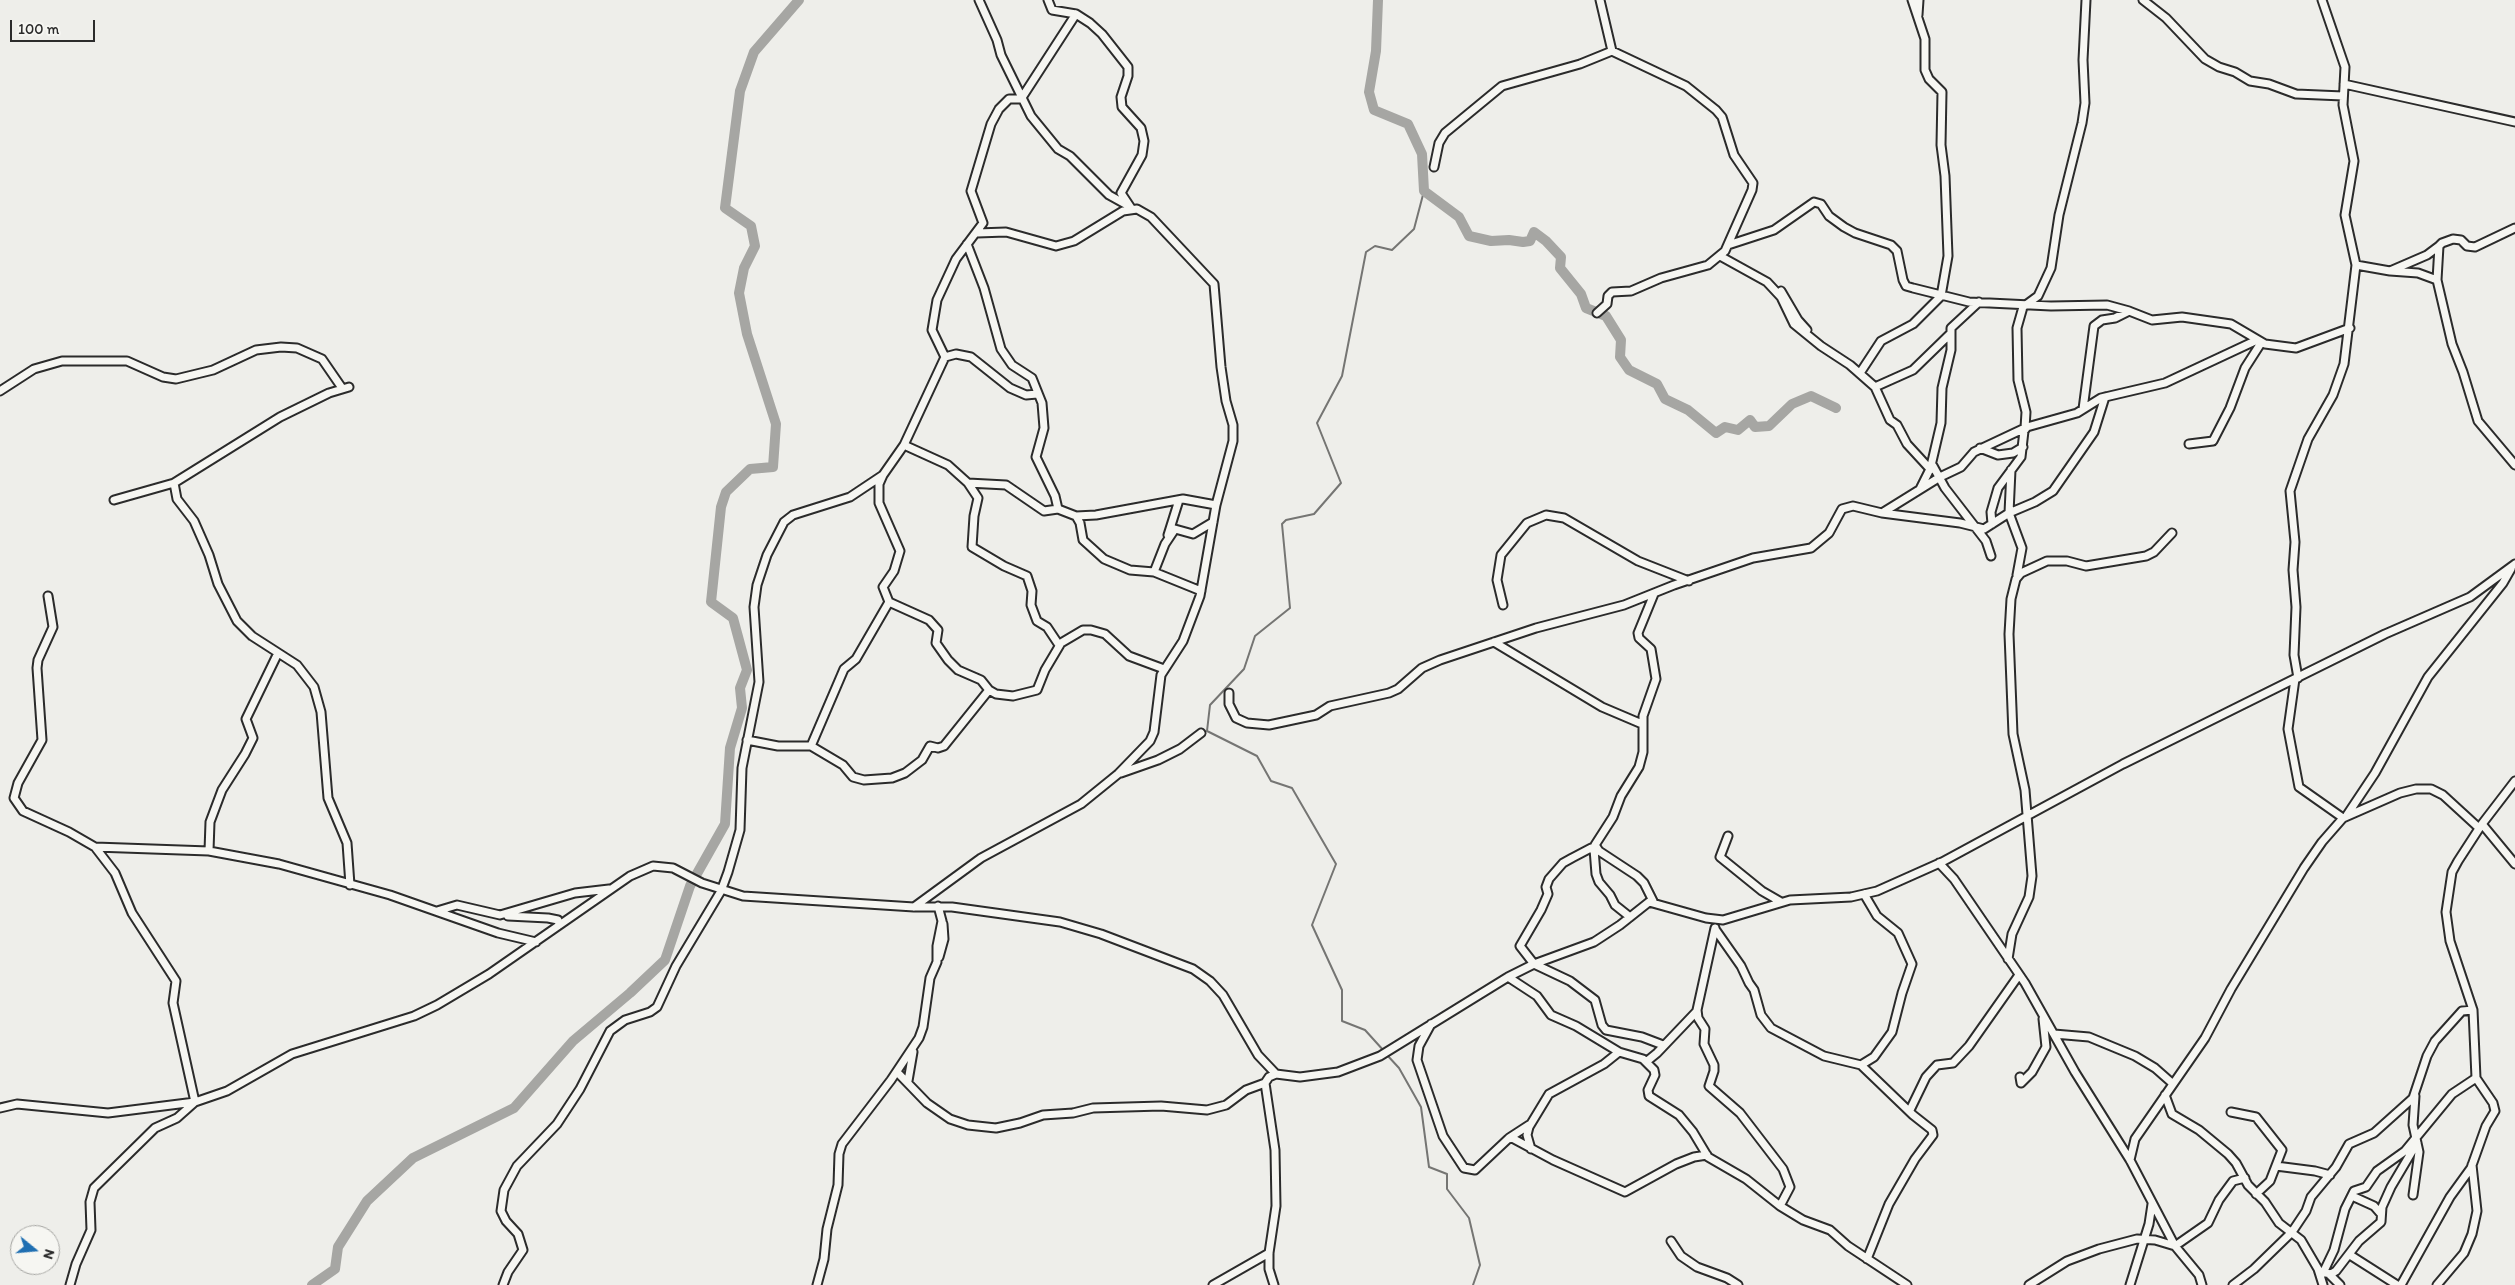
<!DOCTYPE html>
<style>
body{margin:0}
#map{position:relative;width:2515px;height:1285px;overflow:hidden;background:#eeeeea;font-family:Itim,sans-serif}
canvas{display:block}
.north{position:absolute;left:10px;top:1225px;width:50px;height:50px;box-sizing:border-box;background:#f6f6f2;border:1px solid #a5a5a2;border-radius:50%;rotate:107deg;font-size:14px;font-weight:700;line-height:20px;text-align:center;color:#2b2b2b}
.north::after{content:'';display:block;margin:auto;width:18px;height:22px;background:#1f6fb2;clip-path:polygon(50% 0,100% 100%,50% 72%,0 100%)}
.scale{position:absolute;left:10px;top:20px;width:85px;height:22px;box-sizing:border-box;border:2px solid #2b2b2b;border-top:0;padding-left:6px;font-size:15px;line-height:18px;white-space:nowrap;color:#2b2b2b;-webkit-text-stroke:4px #f6f6f2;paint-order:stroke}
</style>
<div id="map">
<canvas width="2515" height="1285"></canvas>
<div class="north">N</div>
<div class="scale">100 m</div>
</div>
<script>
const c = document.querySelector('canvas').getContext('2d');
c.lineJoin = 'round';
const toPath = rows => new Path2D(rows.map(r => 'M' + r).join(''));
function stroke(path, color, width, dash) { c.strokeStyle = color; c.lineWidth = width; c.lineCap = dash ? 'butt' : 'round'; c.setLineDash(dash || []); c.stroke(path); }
const stream = toPath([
 [1384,1051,1365,1030,1342,1021,1342,990,1312,925,1336,864,1292,788,1271,781,1257,756,1207,731,1210,705,1244,669,1255,636,1290,608,1282,524,1286,520,1314,514,1341,483,1317,423,1342,376,1366,252,1375,246,1392,250,1414,229,1424,191],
 [1387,1055,1399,1068,1421,1107,1429,1167,1447,1174,1447,1189,1469,1218,1480,1265,1473,1285]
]);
const river = toPath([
 [1378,0,1376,51,1369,92,1374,110,1408,124,1422,154,1424,191,1459,217,1469,236,1491,241,1509,240,1523,242,1530,241,1534,232,1546,241,1561,257,1560,268,1581,294,1586,308,1606,316,1621,340,1620,357,1629,370,1657,384,1665,399,1688,410,1716,433,1725,427,1738,430,1750,420,1755,427,1769,426,1792,404,1811,396,1836,408],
 [312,1285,335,1269,338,1247,367,1201,413,1158,514,1108,573,1041,630,993,665,960,690,886,725,824,730,748,742,708,740,688,747,670,733,618,711,602,721,507,726,492,750,469,773,467,776,424,747,334,739,293,744,268,755,246,751,226,725,208,740,91,754,52,799,0]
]);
const minor = toPath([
 [979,0,997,40,1001,55,1031,116,1058,149,1070,156,1109,195,1127,205],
 [1048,0,1052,10,1076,14,1090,23,1102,34,1128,67,1128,76,1121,97,1122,107,1141,128,1144,141,1142,155,1121,193,1131,208],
 [1600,0,1612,51],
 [2143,0,2166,18,2205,59,2219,67,2235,72,2250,81,2269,84,2296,94,2343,96],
 [1918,15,1919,0],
 [2344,84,2515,122],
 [1434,167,1439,143,1445,133,1502,86,1580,64,1612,51,1686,86,1716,110,1722,117,1734,155,1753,183,1752,190,1725,251,1708,265,1661,278,1631,291,1612,292,1608,296,1607,304,1597,313],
 [2515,228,2475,247,2467,246,2461,240,2453,239,2442,243,2439,246,2437,280,2452,344,2463,372,2478,421,2515,465],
 [967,244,984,288,1001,349,1012,365,1032,378,1042,403,1044,428,1036,457,1055,496,1058,509,1076,516,1080,523,1083,540,1104,559,1130,570,1154,572,1201,591],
 [1728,245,1774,230,1814,202,1821,204,1829,216,1844,227,1855,233,1891,245,1897,251,1903,280,1906,286,1913,288,1969,302,2051,306,2107,305,2129,311],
 [1720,256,1767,282,1781,297,1794,324,1821,346,1850,365,1875,387,1890,420,1897,425,1907,444,1930,469,1920,489],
 [2356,265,2390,271,2427,255,2439,246],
 [2390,271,2418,273,2437,280],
 [1781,291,1798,320,1807,330],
 [945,357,956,354,971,357,1010,388,1026,395,1037,394],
 [1860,373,1881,341,1913,324,1941,296,1948,256,1945,176,1941,145,1942,92,1929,79,1925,70,1925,39,1912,0],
 [1875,387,1913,370,1950,334],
 [0,391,34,369,62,361,127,361,163,377,176,379,213,370,256,350,281,347,297,348,322,359,342,388],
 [2083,409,2094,326,2102,320,2115,318,2129,311,2152,320,2182,317,2231,324,2265,344,2296,348,2350,328],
 [2189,444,2213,441,2230,408,2245,368,2261,343],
 [904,445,948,465,968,483,1006,485,1044,511,1058,509],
 [1980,448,1998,455,2013,453,2023,447],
 [1933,466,1945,488,1986,541,1991,556],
 [1930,470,1941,423,1942,388,1951,350,1951,328,1979,302],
 [2011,470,2009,513,2022,548,2017,575],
 [174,483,177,499,194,521,209,555,218,584,237,621,252,636,297,665,314,687,321,712,328,798,347,843,350,885],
 [968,483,978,498,974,516,972,547,1004,566,1027,576,1032,591,1031,605,1037,621,1047,627,1059,645],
 [114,500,174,483,280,417,329,393,349,387],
 [1882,513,1960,523,1984,529,2009,513,2035,502,2053,491,2094,432,2105,397],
 [1076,516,1096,515,1183,499,1216,505],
 [1992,524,1991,512,1998,488,2021,457,2024,431,2027,427,2077,413,2101,398,2165,383,2257,340],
 [1168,535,1179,500],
 [1154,572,1165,544,1175,529,1193,534,1213,522],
 [48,596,53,627,38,660,37,668,42,740,18,783,14,798,23,811,69,832,95,847,115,873,132,913,176,981,173,1003,195,1102,177,1118,155,1128,94,1188,90,1202,91,1230,76,1264,70,1285],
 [889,602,929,620,938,630,936,643,948,660,958,670,981,680,989,690,996,694,1013,696,1037,690,1045,670,1061,643,1083,630,1091,630,1105,634,1129,656,1164,669],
 [1503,605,1497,580,1501,555,1527,523,1546,515,1564,518,1638,561,1689,581],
 [1494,642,1602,707,1642,724],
 [2298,678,2294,655,2296,607,2293,570,2295,542,2290,491,2308,439,2333,395,2344,364,2356,265,2345,215,2354,161,2343,105,2345,67,2322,0],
 [2295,679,2288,729,2299,787,2343,818],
 [1229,693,1229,704,1236,718,1247,723,1269,725,1316,715,1330,706,1389,693,1398,689,1422,668,1440,660,1536,628,1624,605,1674,585,1753,558,1811,548,1829,533,1842,509,1853,506,1882,513,1940,477,1961,467,1974,452,2025,428,2026,412,2018,380,2017,328,2023,307,2038,296,2051,268,2059,215,2082,123,2085,103,2083,60,2086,0],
 [747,740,778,746,811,746,843,765,853,777,864,780,892,778,905,773,922,760,930,746,938,748,944,746,989,690],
 [811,746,844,669,856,659,889,602,883,587,894,571,900,551,879,503,879,484,883,475],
 [1121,773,1158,760,1180,749,1201,733],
 [2347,815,2375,773,2428,677,2503,583,2511,569],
 [2482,824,2515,864],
 [1728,836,1720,857,1762,891,1781,902],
 [95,847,209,851,279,864,390,895,498,933,536,942],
 [1594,849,1596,874,1599,882,1610,895,1615,905,1630,917],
 [209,851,210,822,222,790,245,754,253,738,246,719,278,653],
 [1598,851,1591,848,1572,858,1563,863,1549,879,1546,887,1548,894,1541,910,1520,946,1534,964,1570,981,1595,1000,1602,1025,1606,1030,1642,1037,1663,1045],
 [1939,863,1954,879,2025,983,2075,1072,2130,1160,2175,1246,2199,1275,2202,1285],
 [1653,901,1644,883,1637,876,1599,851,1595,845,1613,817,1621,796,1639,767,1643,752,1643,716,1656,679,1651,649,1639,638,1638,633,1654,594],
 [914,907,981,858,1081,804,1118,774,1150,741,1154,732,1161,675,1183,641,1200,596,1216,505,1233,441,1233,425,1226,401,1221,367,1214,284,1151,217,1137,209,1123,211,1074,241,1056,246,1006,232,977,233],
 [437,911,457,905,500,915,575,893,609,889],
 [508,916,548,918,558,920,559,925],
 [1715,928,1697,1010,1698,1018,1705,1029,1704,1044,1714,1065,1714,1071,1709,1086,1740,1113,1783,1169,1790,1187,1780,1206],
 [1715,929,1741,966,1749,983,1754,990,1761,1015,1771,1028,1824,1056,1861,1065,1913,1115,1932,1130,1933,1135,1915,1159,1889,1204,1867,1259],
 [939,957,944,939,943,924],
 [2008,959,2012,934,2029,897,2032,876,2025,790,2013,734,2009,634,2011,599,2016,579,2021,573,2047,561,2067,561,2086,566,2146,556,2154,552,2172,533],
 [1508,977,1537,996,1551,1015,1576,1026,1619,1052,1643,1059,1654,1070,1655,1075,1648,1090,1649,1096,1679,1115,1693,1132,1708,1157,1746,1179,1780,1206,1803,1220,1830,1230,1848,1246,1907,1285],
 [1431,1024,1419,1046,1417,1060,1443,1136,1464,1168,1475,1170,1508,1139,1512,1138,1553,1160,1625,1192,1676,1164,1694,1157,1707,1155],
 [2054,1034,2089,1037,2135,1056,2155,1068,2172,1083],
 [1646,1062,1657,1053,1697,1011],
 [1861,1065,1874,1057,1892,1032,1902,993,1912,964,1898,933,1877,916,1864,894],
 [897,1072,927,1103,950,1119,968,1125,996,1128,1020,1123,1043,1115,1073,1113,1093,1108,1161,1106,1207,1110,1226,1105,1246,1090,1265,1083,1269,1077,1276,1074],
 [2020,1077,2021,1083,2032,1072,2046,1047,2043,1019],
 [908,1081,913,1052],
 [1265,1083,1275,1150,1276,1206,1269,1253,1269,1269,1274,1285],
 [2165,1095,2172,1114,2199,1130,2228,1154,2236,1163,2248,1185,2265,1202,2279,1223,2301,1240,2318,1269,2323,1285],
 [0,1108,17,1104,108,1113,195,1102,227,1091,292,1054,414,1016,437,1005,489,974,630,876,653,866,673,868,702,883,743,896,914,907,952,907,1060,922,1101,934,1193,969,1210,981,1223,995,1258,1055,1276,1074,1300,1077,1338,1072,1380,1056,1508,977,1534,964,1594,942,1620,925,1649,902,1706,918,1723,920,1790,900,1851,897,1877,891,1942,862,2123,764,2385,634,2470,597,2515,564],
 [1910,1110,1926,1077,1937,1065,1953,1063,1969,1046,2019,975],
 [2231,1112,2256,1117,2282,1150,2270,1181,2256,1194],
 [1509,1138,1529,1125],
 [1531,1149,1527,1135,1529,1127,1549,1094,1604,1064,1619,1052],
 [2130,1160,2135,1139,2205,1038,2231,989,2304,868,2322,842,2343,818,2400,793,2416,789,2431,789,2443,795,2479,828],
 [2276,1166,2315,1171,2330,1175],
 [2413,1195,2419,1152,2413,1125,2415,1096],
 [2352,1196,2374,1206,2381,1214],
 [1671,1241,1681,1256,1697,1267,1727,1278,1738,1285],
 [2350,1255,2397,1285],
 [2321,1272,2331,1274,2336,1271,2359,1241,2381,1222,2382,1207,2391,1187,2417,1143],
 [2323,1273,2334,1250,2345,1209,2354,1191,2366,1187,2377,1171,2405,1151,2452,1094,2476,1078],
 [2329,1274,2340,1285],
 [503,1285,508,1272,523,1250,518,1234,506,1221,501,1211,504,1190,517,1166,557,1124,580,1089,610,1031,625,1020,650,1012,657,1007,676,966,721,891,728,872,740,830,742,768,759,682,754,607,757,585,767,555,784,522,793,515,850,497,883,475,904,445,945,357,932,330,937,300,956,259,983,223,971,191,991,124,999,109,1009,99,1021,99,1076,14],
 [817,1285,824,1259,827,1229,838,1185,839,1154,842,1144,891,1080,919,1038,923,1027,930,978,937,962,937,946,942,921,938,906],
 [1213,1285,1269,1253],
 [2029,1285,2067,1261,2099,1249,2137,1239,2155,1240,2175,1246,2208,1223,2219,1200,2233,1181,2245,1178],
 [2130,1285,2149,1224,2152,1204],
 [2233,1285,2254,1269,2292,1232,2306,1211,2311,1197,2336,1167,2349,1144,2374,1133,2413,1098,2427,1056,2435,1041,2462,1011,2473,1010],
 [2401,1285,2450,1197,2471,1168,2486,1126,2495,1111,2493,1103,2476,1078,2473,1010,2450,941,2446,912,2452,872,2458,861,2482,824,2515,781],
 [2437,1285,2464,1253,2472,1234,2477,1211,2472,1165]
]);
stroke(stream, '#757573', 2);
stroke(river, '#a6a6a3', 10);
stroke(minor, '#2b2b2b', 11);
stroke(minor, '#f6f6f2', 7);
</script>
